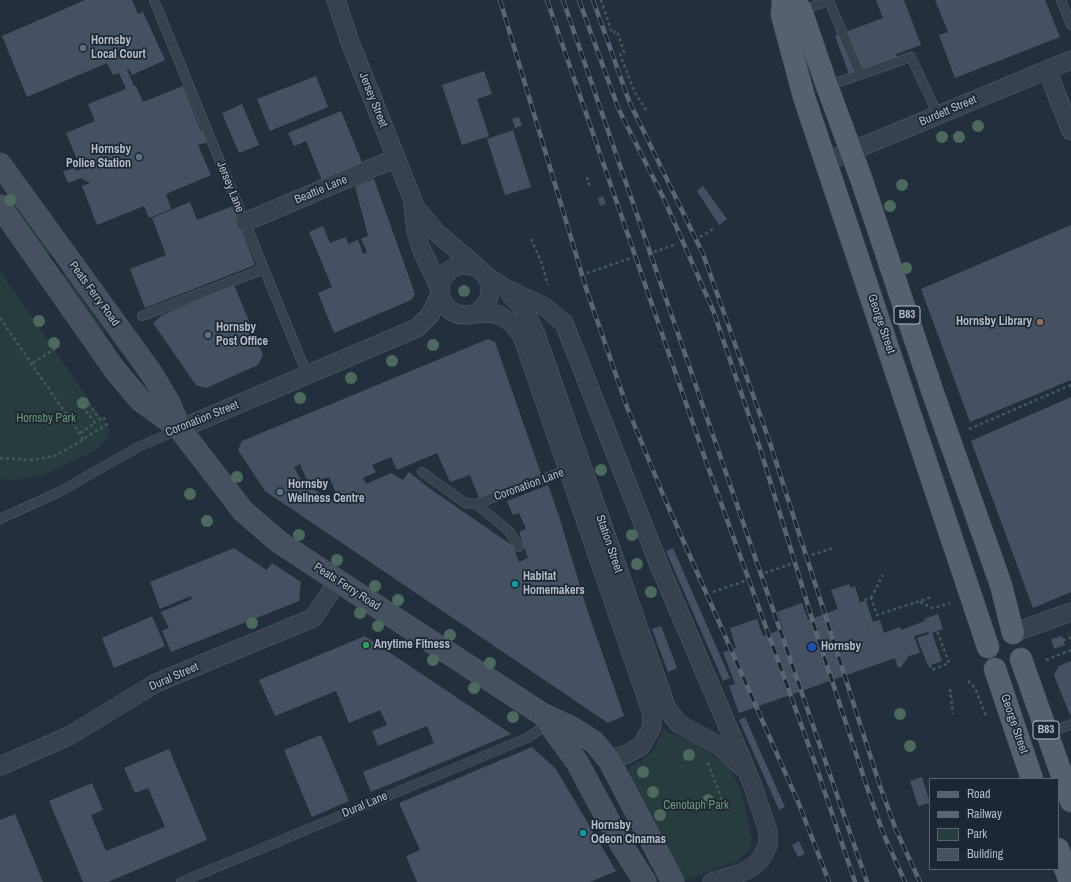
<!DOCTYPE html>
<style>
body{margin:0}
#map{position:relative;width:1071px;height:882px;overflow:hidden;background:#242f3e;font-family:"Archivo Narrow",sans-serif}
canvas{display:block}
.legend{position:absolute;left:929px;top:778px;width:130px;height:92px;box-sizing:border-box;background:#1d2633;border:1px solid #59626f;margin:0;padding:5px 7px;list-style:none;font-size:12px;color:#b4bcc9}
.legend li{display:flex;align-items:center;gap:8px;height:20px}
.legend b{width:20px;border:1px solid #59626f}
</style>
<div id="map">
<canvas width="1071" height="882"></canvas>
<ul class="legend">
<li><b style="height:5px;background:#56606e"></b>Road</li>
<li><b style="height:5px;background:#5a6575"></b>Railway</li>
<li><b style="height:11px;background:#263c3f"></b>Park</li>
<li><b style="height:11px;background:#455162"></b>Building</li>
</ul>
</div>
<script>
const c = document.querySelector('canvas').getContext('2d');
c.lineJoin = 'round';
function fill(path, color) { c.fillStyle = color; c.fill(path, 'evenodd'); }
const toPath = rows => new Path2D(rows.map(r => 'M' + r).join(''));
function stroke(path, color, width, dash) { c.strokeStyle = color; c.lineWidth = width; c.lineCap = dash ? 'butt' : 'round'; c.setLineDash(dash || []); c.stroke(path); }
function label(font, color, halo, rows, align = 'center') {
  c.font = font + ' "Archivo Narrow",sans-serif'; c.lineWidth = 3.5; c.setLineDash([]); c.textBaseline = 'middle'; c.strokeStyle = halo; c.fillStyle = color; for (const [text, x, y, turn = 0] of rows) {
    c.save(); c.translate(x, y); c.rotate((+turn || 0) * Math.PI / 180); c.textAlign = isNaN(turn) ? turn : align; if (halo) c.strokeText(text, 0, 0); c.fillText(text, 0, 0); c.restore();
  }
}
const green = toPath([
 [11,194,49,250,49,255,46,256,3,200],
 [0,271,109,429,108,438,96,450,42,476,14,480,0,479],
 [66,273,105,330,96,336,57,280],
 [663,730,694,743,728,766,741,790,752,838,750,849,738,861,684,880,678,879,628,775,628,770,631,766,641,761,654,750]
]);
const building = toPath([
 [85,0,132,0,138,14,143,12,165,60,132,75,129,69,127,70,134,86,136,86,143,102,183,86,201,131,206,130,209,142,198,145,211,175,166,194,171,209,149,218,144,206,97,225,82,186,90,183,81,178,68,183,63,171,75,168,76,171,81,169,66,133,95,121,88,104,126,89,119,73,113,75,107,63,27,97,2,36],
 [876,0,904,0,921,45,896,54,898,58,850,77,835,36,883,18],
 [935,0,1045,0,1060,37,955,78,939,35,948,32],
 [484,71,492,94,477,99,489,136,462,145,442,85],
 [316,76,328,107,270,131,257,99],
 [242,104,259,145,239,153,222,113],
 [341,111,364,167,323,183,306,141,294,146,288,133],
 [519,117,522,126,515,128,512,119],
 [513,130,531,187,505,195,487,139],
 [374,179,415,294,411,300,334,333,318,293,332,287,309,232,323,226,330,243,346,237,348,244,358,240,363,254,367,252,361,239,368,236,355,186],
 [703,186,727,219,719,225,697,191],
 [603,196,606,204,600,206,598,198],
 [190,202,197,220,233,206,255,265,145,308,130,269,166,255,152,218],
 [1071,225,1071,380,970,422,921,289],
 [234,285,263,355,258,365,206,388,196,385,153,323,162,315],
 [488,339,495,342,541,474,479,498,470,475,450,482,437,453,397,470,391,457,372,465,376,472,363,478,366,484,391,473,403,480,409,472,429,488,513,546,519,562,528,558,519,532,526,529,519,513,513,515,507,501,548,485,559,516,587,609,624,716,608,723,265,491,238,450,242,441],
 [300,464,310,487,316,484,315,482,329,477,339,500,333,502,331,497,327,498,310,487,299,477,294,467],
 [1071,397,1071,592,1033,608,971,441],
 [234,548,265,569,267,570,272,563,301,582,299,601,171,652,162,631,169,628,161,612,192,599,191,596,160,609,150,582],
 [673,548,730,678,723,681,666,551],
 [849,584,851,588,855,586,860,603,866,601,873,622,880,620,884,633,900,627,901,630,925,621,924,619,938,614,943,629,932,633,942,661,928,666,917,638,929,634,928,632,914,636,920,653,909,656,901,667,898,668,895,658,739,713,729,686,735,684,723,652,736,648,730,628,757,619,763,636,783,629,777,612,802,603,808,620,838,609,831,590],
 [152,616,165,646,114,668,102,638],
 [661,626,677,668,668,672,652,629],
 [365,636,471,707,511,734,371,792,363,772,434,743,427,726,378,746,372,731,387,725,380,710,349,723,336,691,275,716,259,680],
 [1062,636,1065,645,1054,649,1051,639],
 [1071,661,1071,714,1070,715,1054,675,1059,666],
 [745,717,785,807,779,810,739,720],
 [321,735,349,801,312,817,284,750],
 [532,747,556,769,616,871,590,882,417,882,406,856,420,850,399,803],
 [169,749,207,840,108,882,83,882,49,801,92,783,103,810,91,815,106,851,165,827,148,788,135,793,124,768],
 [922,777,930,803,918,806,910,781],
 [15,814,43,882,0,882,0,820],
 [799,841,805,854,798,857,792,845]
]);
const path = toPath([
 [601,0,612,33,617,31,624,52,620,54,634,91,646,110],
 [587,177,590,187],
 [700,237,713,229],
 [531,239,541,261,548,285],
 [654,252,677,244],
 [587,273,631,258],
 [0,318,84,440],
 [33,363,59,346],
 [969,429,1071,385],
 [80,433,95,423,82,405,87,402,101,421,107,417],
 [0,458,31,460,54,456,71,447,109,423],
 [812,555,833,548],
 [765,573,791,564],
 [713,592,745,581],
 [871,598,883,575],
 [920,602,933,608,950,603],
 [1057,642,1070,638,1069,633],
 [877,644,862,601,871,598,877,615,932,597],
 [1046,660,1071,650],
 [930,665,932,670,949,663,937,631],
 [968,681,975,688,986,716],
 [950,689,953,714],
 [708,763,726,811]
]);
const service = toPath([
 [154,0,307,374],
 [1061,0,1071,25],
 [801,10,829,1,860,74],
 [827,86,911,57,938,115],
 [142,316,264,269],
 [422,472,465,503,476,504,570,469],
 [476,504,509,531,519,547],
 [0,519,59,492,140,446,178,430],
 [1047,734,1071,724],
 [181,882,527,738,548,724]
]);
const minor = toPath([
 [336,0,350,42,416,208,437,233,478,268],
 [1047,70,1071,131],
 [825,162,1071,60],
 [413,204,416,232,421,248,439,287],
 [245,222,396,158],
 '440 290a25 25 0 1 1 50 0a25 25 0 1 1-50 0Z',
 [486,276,503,287,545,307,564,323,660,567,751,781,768,831,768,845,761,859,752,867,741,873,712,882],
 [509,293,524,309,535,332,667,709,679,724,721,747,741,766],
 [473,314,490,313,499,315,512,323,522,336,651,711,652,727,641,746,627,754,609,760],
 [180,429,417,328,430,315,440,294],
 [1013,633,1071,612],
 [0,766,69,736,156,683,313,618,338,581]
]);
const secondary = toPath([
 [0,164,152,374,169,403,180,429,243,511,279,542,338,581,542,714,572,728,594,742,609,760,673,882],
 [0,206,115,370,141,401,180,429],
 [543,715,577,762,621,844,645,882]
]);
const primary = toPath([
 [783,0,782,15,804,97,988,647],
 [793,0,801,10,827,86,862,181,933,393,1001,585,1013,633],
 [1021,659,1071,801],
 [995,669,1032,779],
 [1058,849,1070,882]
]);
const rail = toPath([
 [500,0,586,288,627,407,664,497,799,804,829,882],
 [547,0,708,467,814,760,855,882],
 [563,0,867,882],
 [579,0,619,110,664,199,713,310,759,445,817,635,868,790,884,835,905,882],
 [593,0,629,101,703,254,769,440,880,786,896,830,920,882]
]);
const trees = [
 [978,126],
 [942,137],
 [959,137],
 [902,185],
 [10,200],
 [890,206],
 [906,268],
 [464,291],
 [39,321],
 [54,343],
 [433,345],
 [392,361],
 [351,378],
 [300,398],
 [83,403],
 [601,470],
 [237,477],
 [190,494],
 [207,521],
 [299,535],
 [632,535],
 [337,560],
 [637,564],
 [375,586],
 [651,592],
 [398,600],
 [360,613],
 [252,623],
 [378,626],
 [450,635],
 [433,660],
 [490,663],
 [474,688],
 [900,714],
 [513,717],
 [910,746],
 [689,755],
 [643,772],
 [653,792],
 [708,800],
 [660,815]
];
const markers = [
 [83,48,4,"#5c6f8a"],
 [139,157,4,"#5c6f8a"],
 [1040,322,4,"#8d6e63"],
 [208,335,4,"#5c6f8a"],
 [280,492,4,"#5c6f8a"],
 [515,584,4,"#0f9aa8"],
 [366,645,4,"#2e9e5b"],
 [812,647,5,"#1a4fb4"],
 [583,833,4,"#0f9aa8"]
];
const shields = [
 [907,315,26],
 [1046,730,26]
];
const shieldNames = [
 ["B83",907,315],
 ["B83",1046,730]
];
const poiNames = [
 ["Hornsby",91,41],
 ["Local Court",91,55],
 ["Hornsby",131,150,"right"],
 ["Police Station",131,164,"right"],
 ["Hornsby Library",1032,322,"right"],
 ["Hornsby",216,328],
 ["Post Office",216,342],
 ["Hornsby",288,485],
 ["Wellness Centre",288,499],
 ["Habitat",523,577],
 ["Homemakers",523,591],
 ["Anytime Fitness",374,645],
 ["Hornsby",821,647],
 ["Hornsby",591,826],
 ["Odeon Cinamas",591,840]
];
const streetNames = [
 ["Jersey Street",373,100,68],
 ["Burdett Street",948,111,-23],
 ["Jersey Lane",230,187,68],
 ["Beattie Lane",321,190,-23],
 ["Peats Ferry Road",94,294,54],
 ["George Street",881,324,71],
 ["Coronation Street",202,419,-22],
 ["Coronation Lane",529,485,-20],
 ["Station Street",609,544,71],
 ["Peats Ferry Road",347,587,33],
 ["Dural Street",174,677,-24],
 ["George Street",1014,724,71],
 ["Dural Lane",365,805,-23]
];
const parkNames = [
 ["Hornsby Park",46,419],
 ["Cenotaph Park",696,806]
];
fill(green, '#263c3f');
fill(building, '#455162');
stroke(service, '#565f6c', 10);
stroke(minor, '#565f6c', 19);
stroke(secondary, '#565f6c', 23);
stroke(primary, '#414a57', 23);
stroke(path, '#44595c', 2.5, [3, 3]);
stroke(service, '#38414e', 9);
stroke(minor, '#38414e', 18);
stroke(secondary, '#465061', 22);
stroke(primary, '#56606e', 22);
stroke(rail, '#5a6575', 4.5);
stroke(rail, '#1d2633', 3, [9]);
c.fillStyle = '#4b6a5d';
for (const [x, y] of trees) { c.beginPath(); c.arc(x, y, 6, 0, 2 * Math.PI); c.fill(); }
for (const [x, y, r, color] of markers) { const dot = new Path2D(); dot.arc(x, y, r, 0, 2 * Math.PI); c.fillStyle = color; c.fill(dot); stroke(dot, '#1d2633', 1.5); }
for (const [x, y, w] of shields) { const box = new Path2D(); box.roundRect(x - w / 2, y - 9, w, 18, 3); c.fillStyle = '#1d2633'; c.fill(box); stroke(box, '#b4bcc9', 1); }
label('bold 11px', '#b4bcc9', null, shieldNames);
label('bold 12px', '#b4bcc9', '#1d2633', poiNames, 'left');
label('12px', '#b4bcc9', '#1d2633', streetNames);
label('12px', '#6b9a76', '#1d2633', parkNames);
</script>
